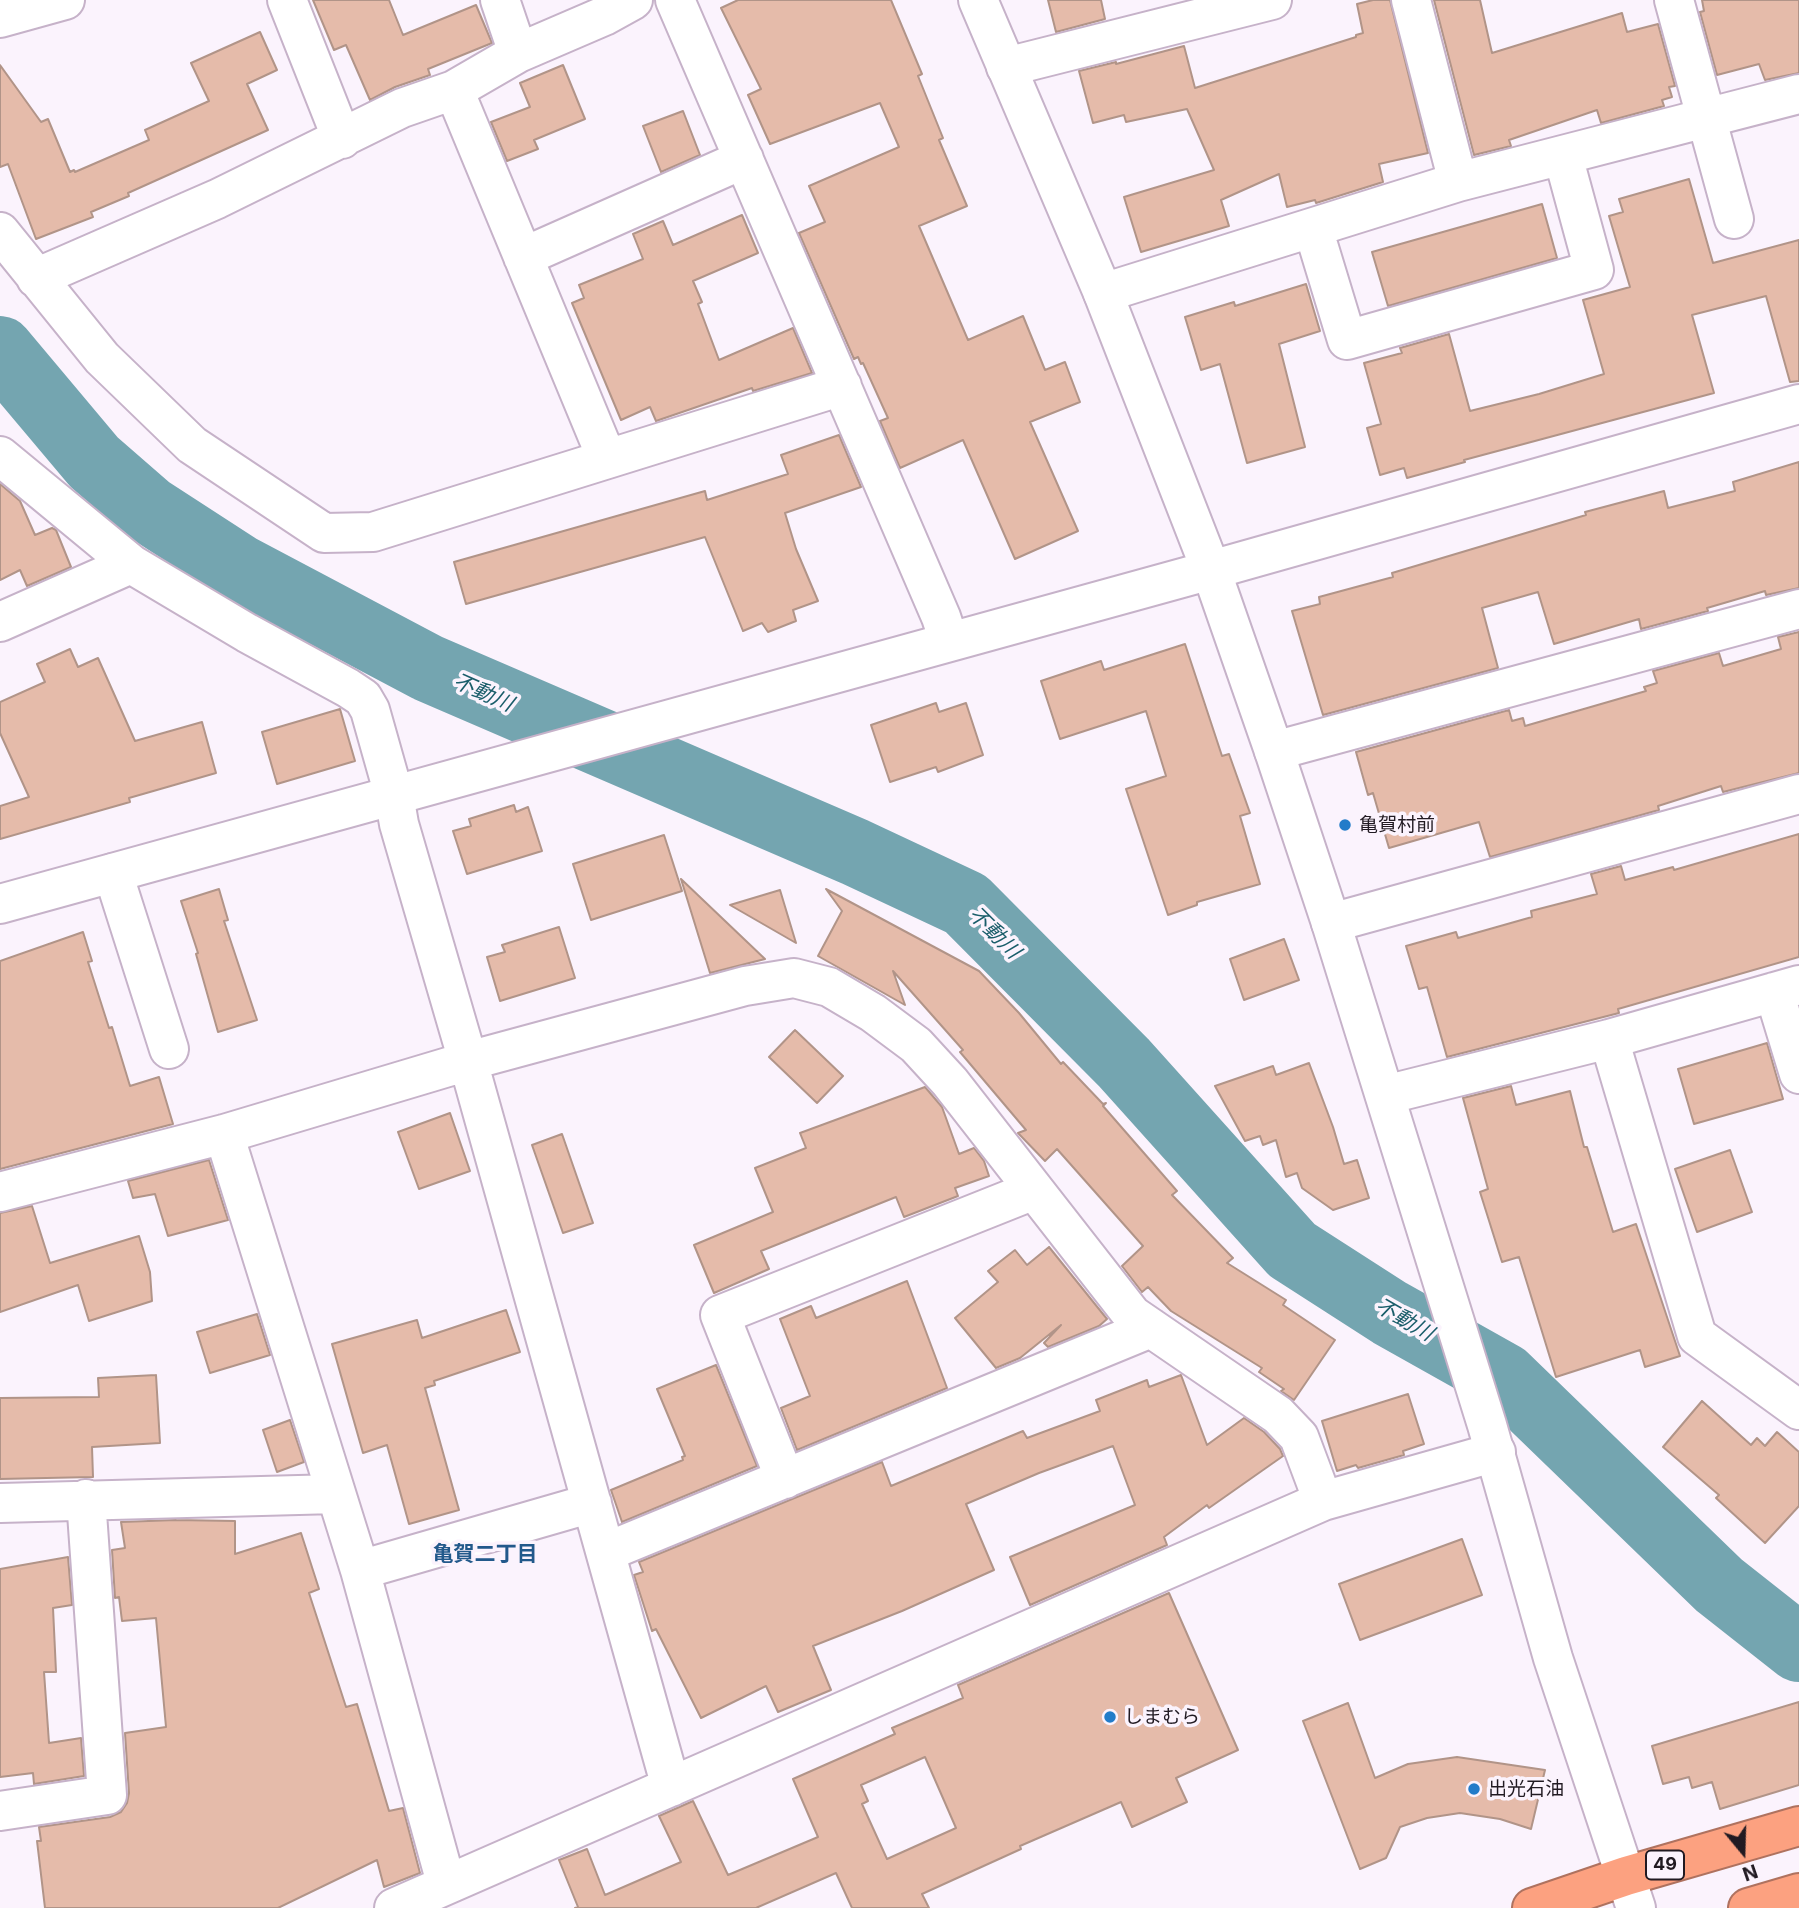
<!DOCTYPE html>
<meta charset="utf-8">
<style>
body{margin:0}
#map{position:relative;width:1799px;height:1908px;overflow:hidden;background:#fbf3fd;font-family:Inter,sans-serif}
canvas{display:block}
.north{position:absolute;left:1708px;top:1817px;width:70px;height:70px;-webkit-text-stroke:5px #fbf3fd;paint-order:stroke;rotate:161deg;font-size:19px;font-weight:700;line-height:28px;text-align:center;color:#211a22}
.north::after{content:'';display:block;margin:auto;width:24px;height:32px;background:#211a22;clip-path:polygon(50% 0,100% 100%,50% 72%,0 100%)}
</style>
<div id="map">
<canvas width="1799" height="1908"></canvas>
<div class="north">N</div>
</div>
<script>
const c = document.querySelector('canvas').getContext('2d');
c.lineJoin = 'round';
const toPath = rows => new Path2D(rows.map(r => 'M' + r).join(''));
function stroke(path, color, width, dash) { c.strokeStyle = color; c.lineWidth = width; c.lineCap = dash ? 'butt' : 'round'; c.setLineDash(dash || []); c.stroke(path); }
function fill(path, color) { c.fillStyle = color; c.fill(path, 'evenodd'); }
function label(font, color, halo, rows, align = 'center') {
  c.font = font + ' Inter,"Noto Sans JP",sans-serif'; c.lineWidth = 7; c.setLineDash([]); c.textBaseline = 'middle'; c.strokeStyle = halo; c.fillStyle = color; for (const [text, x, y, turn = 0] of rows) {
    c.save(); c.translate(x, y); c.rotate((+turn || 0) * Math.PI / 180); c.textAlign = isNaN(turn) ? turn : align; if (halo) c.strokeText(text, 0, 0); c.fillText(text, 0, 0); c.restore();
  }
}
const river = toPath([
 [0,350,94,462,148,509,239,568,428,668,855,852,966,904,1124,1063,1292,1250,1390,1313,1504,1377,1719,1585,1799,1648]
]);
const building = toPath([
 [313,0,389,0,403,35,476,5,492,43,428,69,430,75,395,87,370,100,346,45,334,50,313,0],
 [738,0,891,0,922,74,918,76,943,138,939,140,967,206,919,226,968,340,1023,316,1045,370,1065,362,1080,402,1030,422,1078,531,1015,559,963,440,900,468,880,421,888,418,863,363,861,364,858,357,854,359,799,233,825,222,809,186,899,147,880,103,770,144,748,95,761,89,721,8,738,0],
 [1048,0,1101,0,1105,19,1056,32,1048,0],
 [1373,0,1390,0,1428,153,1379,164,1383,182,1316,203,1315,200,1287,207,1279,174,1221,200,1229,226,1141,252,1124,197,1214,170,1187,109,1126,122,1124,115,1093,123,1079,71,1116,62,1116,64,1184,46,1195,88,1356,37,1356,35,1363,33,1357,4,1373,0],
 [1434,0,1480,0,1492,53,1622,13,1627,32,1658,24,1675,86,1669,87,1672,97,1662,100,1664,106,1601,123,1597,110,1509,140,1511,146,1474,155,1434,0],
 [1702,0,1799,0,1799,73,1765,80,1759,64,1717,75,1700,12,1704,11,1702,0],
 [260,32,277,70,247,84,268,130,128,193,129,196,91,212,93,217,36,239,8,164,0,167,0,65,41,122,48,119,70,172,74,170,75,172,149,140,145,130,209,101,191,63,260,32],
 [563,65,585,119,534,140,538,149,507,161,491,122,530,107,520,83,563,65],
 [683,111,700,155,661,172,643,126,683,111],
 [1689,179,1713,263,1799,240,1799,381,1790,382,1766,296,1692,315,1714,393,1464,460,1465,462,1407,478,1404,468,1380,475,1367,428,1381,424,1364,363,1402,353,1400,348,1449,334,1470,411,1539,394,1604,374,1583,300,1630,287,1609,216,1623,212,1619,199,1689,179],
 [1542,204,1557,258,1388,306,1372,252,1542,204],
 [742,215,758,253,693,281,702,302,698,304,719,360,793,328,812,373,753,391,752,388,656,421,650,407,621,420,572,303,584,298,579,285,643,259,633,234,663,221,673,245,742,215],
 [1306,284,1320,331,1279,344,1305,447,1247,463,1220,364,1201,370,1185,317,1234,302,1235,306,1306,284],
 [839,435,861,487,785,513,796,549,818,601,793,610,796,621,768,632,762,623,743,631,705,537,466,604,454,562,705,491,707,500,788,474,781,455,839,435],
 [1799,462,1799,588,1766,595,1765,591,1707,608,1708,611,1641,629,1639,619,1554,644,1538,592,1482,608,1498,668,1323,715,1292,611,1320,604,1319,597,1393,577,1392,573,1586,515,1585,512,1664,491,1668,508,1735,491,1733,482,1799,462],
 [0,484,20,501,35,535,52,528,56,530,71,567,27,586,20,570,0,580,0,484],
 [1799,632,1799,773,1723,792,1721,786,1658,806,1659,810,1490,857,1479,822,1389,848,1373,793,1368,795,1356,752,1509,710,1512,721,1523,718,1525,726,1646,691,1644,687,1657,683,1653,671,1719,653,1723,666,1781,649,1778,637,1799,632],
 [1185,644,1222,756,1229,754,1250,813,1240,816,1260,884,1197,902,1197,905,1168,915,1126,789,1166,776,1146,711,1060,739,1041,681,1101,661,1104,670,1185,644],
 [70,649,78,667,98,658,135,741,202,722,216,773,129,798,130,802,0,839,0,806,29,797,0,733,0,702,45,682,37,664,70,649],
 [936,703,939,712,966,703,983,755,938,772,936,767,890,782,871,725,936,703],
 [340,709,355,761,277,784,262,732,340,709],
 [514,805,516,812,528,807,542,851,467,874,453,831,471,826,469,819,514,805],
 [1799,834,1799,957,1618,1009,1619,1013,1447,1057,1427,987,1419,989,1406,946,1456,932,1458,938,1532,917,1531,911,1597,894,1591,874,1621,866,1625,880,1673,867,1674,870,1799,834],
 [664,835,682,891,591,920,573,864,664,835],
 [681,879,765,959,710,973,681,879],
 [219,889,228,920,224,921,257,1020,218,1032,196,954,198,953,181,901,219,889],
 [826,889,979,971,1019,1013,1061,1064,1063,1062,1103,1104,1106,1103,1103,1106,1177,1191,1172,1195,1233,1258,1227,1263,1286,1300,1283,1305,1335,1340,1294,1400,1281,1391,1284,1389,1259,1372,1262,1368,1171,1311,1148,1287,1142,1292,1122,1266,1143,1246,1057,1149,1045,1161,1018,1133,1026,1130,960,1052,963,1050,893,971,905,1005,818,956,842,911,826,889],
 [780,890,796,943,730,905,780,890],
 [559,927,575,978,500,1001,487,957,505,952,502,945,559,927],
 [83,932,92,961,88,962,109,1028,112,1027,130,1086,159,1077,173,1124,0,1169,0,961,83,932],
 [1284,939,1299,980,1244,1000,1230,959,1284,939],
 [795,1030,843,1076,817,1103,769,1057,795,1030],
 [1767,1043,1783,1099,1694,1124,1678,1069,1767,1043],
 [1309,1063,1333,1127,1344,1164,1357,1160,1369,1198,1333,1210,1302,1188,1297,1173,1286,1177,1276,1140,1263,1145,1260,1136,1245,1141,1215,1086,1273,1066,1276,1075,1309,1063],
 [1511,1086,1516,1105,1570,1091,1584,1147,1587,1147,1613,1232,1636,1224,1680,1356,1645,1367,1640,1350,1556,1377,1519,1257,1502,1262,1480,1192,1488,1189,1463,1098,1511,1086],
 [925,1087,942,1107,959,1154,974,1148,984,1161,989,1176,955,1188,958,1196,904,1217,896,1197,761,1251,769,1269,714,1293,694,1245,773,1212,755,1168,806,1148,800,1133,925,1087],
 [450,1113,470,1171,419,1189,398,1132,450,1113],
 [562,1134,593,1223,563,1233,532,1145,562,1134],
 [1730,1150,1752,1212,1697,1232,1675,1169,1730,1150],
 [209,1160,228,1220,168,1236,155,1194,133,1198,128,1181,209,1160],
 [32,1206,50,1263,139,1236,150,1272,152,1301,89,1321,78,1285,0,1312,0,1213,32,1206],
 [1049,1247,1107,1319,1099,1326,1048,1347,1044,1343,1061,1325,1020,1358,996,1368,955,1318,998,1282,988,1271,1015,1250,1027,1265,1049,1247],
 [907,1281,947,1388,797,1450,781,1408,810,1396,780,1319,811,1306,816,1318,907,1281],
 [506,1310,520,1352,434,1381,435,1385,425,1388,459,1510,409,1524,387,1445,363,1453,332,1344,417,1320,422,1338,506,1310],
 [257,1314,270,1355,210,1373,197,1332,257,1314],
 [716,1365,757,1466,622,1522,611,1490,683,1460,682,1457,685,1456,657,1389,716,1365],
 [156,1375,160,1443,92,1447,93,1477,0,1479,0,1398,99,1397,98,1378,156,1375],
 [1181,1375,1207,1445,1244,1418,1264,1432,1280,1449,1283,1456,1209,1508,1207,1505,1164,1537,1167,1545,1030,1605,1010,1557,1135,1505,1113,1446,1039,1473,966,1504,994,1570,902,1611,813,1646,831,1690,778,1712,766,1686,701,1718,656,1629,652,1631,634,1575,643,1572,639,1562,882,1462,891,1486,1023,1431,1027,1438,1100,1411,1096,1400,1147,1380,1149,1387,1181,1375],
 [1408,1394,1424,1444,1403,1451,1404,1455,1358,1468,1356,1465,1337,1471,1322,1421,1408,1394],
 [1702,1401,1751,1445,1757,1438,1765,1446,1777,1432,1799,1452,1799,1506,1765,1543,1716,1498,1719,1495,1663,1447,1702,1401],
 [290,1420,304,1462,277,1472,263,1430,290,1420],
 [176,1520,235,1521,235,1554,301,1533,319,1589,309,1593,346,1707,357,1704,389,1811,403,1808,420,1873,384,1887,377,1860,278,1908,45,1908,37,1841,41,1841,39,1827,110,1817,121,1812,127,1803,129,1793,125,1733,166,1727,156,1618,122,1621,119,1597,115,1598,112,1550,125,1548,121,1522,176,1520],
 [1462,1539,1482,1595,1360,1640,1339,1584,1462,1539],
 [68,1557,72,1605,53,1608,56,1672,44,1672,49,1743,81,1738,84,1776,34,1784,33,1773,0,1777,0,1569,68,1557],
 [1169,1593,1238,1750,1176,1778,1187,1802,1132,1827,1121,1802,1020,1846,1021,1849,922,1894,929,1908,852,1908,836,1873,756,1908,575,1908,578,1907,559,1860,587,1849,605,1895,681,1862,659,1816,693,1801,728,1875,818,1837,793,1779,895,1734,892,1728,963,1698,958,1685,1169,1593],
 [925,1757,956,1828,887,1859,862,1804,868,1801,861,1785,925,1757],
 [1799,1702,1799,1785,1720,1809,1712,1782,1692,1788,1689,1777,1663,1784,1652,1746,1799,1702],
 [1348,1703,1375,1778,1408,1764,1457,1757,1545,1770,1531,1829,1500,1819,1460,1813,1427,1818,1400,1827,1386,1858,1360,1869,1303,1721,1348,1703]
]);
const street = toPath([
 [287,0,342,139],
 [500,0,518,53],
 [675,0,941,617,949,641],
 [1411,0,1458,182],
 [1674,0,1734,219],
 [0,18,65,0],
 [1006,67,1272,0],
 [454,90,607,459],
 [1313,228,1347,340,1594,270,1563,156],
 [0,232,102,358,192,445,324,533,373,532,842,386],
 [523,257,744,159],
 [36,278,217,199,402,108,454,90,518,53,604,16,633,0],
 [1103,293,1458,182,1799,94],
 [0,456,131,564,247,633,348,688,363,698,370,710,394,795,399,824,468,1061,671,1787],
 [0,622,131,564],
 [1274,751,1799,609],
 [113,873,169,1049],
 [1331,923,1799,794],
 [1774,992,1799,1074],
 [1609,1039,1697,1336,1799,1410],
 [1385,1095,1609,1039,1799,985],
 [224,1134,360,1570,446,1883],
 [0,1192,224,1134,468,1061,745,986,794,978,829,987,873,1013,916,1045,950,1082,1132,1315,1278,1415,1299,1437,1323,1501],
 [785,1479,720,1315,1034,1190],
 [0,1503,336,1494],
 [606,1552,1151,1328],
 [360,1570,592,1503],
 [0,1811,107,1795,86,1499],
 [394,1908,1323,1501,1496,1452]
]);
const secondary = toPath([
 [978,0,1103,293,1211,570,1274,751,1331,923,1487,1425,1553,1658,1636,1908],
 [0,904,1211,570,1799,404]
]);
const highway = toPath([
 [1532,1908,1626,1876,1799,1826],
 [1748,1908,1799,1893]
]);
const markers = [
 [1345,825,7,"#227cc9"],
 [1110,1717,7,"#227cc9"],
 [1474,1789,7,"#227cc9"]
];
const shields = [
 [1665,1865,38]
];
const shieldNames = [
 ["49",1665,1865]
];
const poiNames = [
 ["亀賀村前",1359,825],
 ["しまむら",1124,1717],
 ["出光石油",1488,1789]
];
const waterNames = [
 ["不動川",483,693,24],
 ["不動川",994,933,45],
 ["不動川",1404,1320,30]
];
const neighbourhoodNames = [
 ["亀賀二丁目",485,1555]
];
stroke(river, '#74a5b0', 68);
fill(building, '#e5bbaa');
stroke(building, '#b19488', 2);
stroke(street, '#c6b2c9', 42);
stroke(secondary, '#c6b2c9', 42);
stroke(highway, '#af725f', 42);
stroke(street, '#fff', 38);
stroke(secondary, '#fff', 38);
stroke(highway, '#fca180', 38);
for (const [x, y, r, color] of markers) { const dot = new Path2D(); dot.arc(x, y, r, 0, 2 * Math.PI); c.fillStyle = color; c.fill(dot); stroke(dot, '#fbf3fd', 2.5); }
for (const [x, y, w] of shields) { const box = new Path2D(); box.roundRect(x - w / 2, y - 14.5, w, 29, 5); c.fillStyle = '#fbf3fd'; c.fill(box); stroke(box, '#211a22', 2); }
label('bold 18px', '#211a22', null, shieldNames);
label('19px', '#211a22', '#fbf3fd', poiNames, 'left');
label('italic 21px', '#1a5d6a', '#fbf3fd', waterNames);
label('bold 21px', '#22598b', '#fbf3fd', neighbourhoodNames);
</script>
